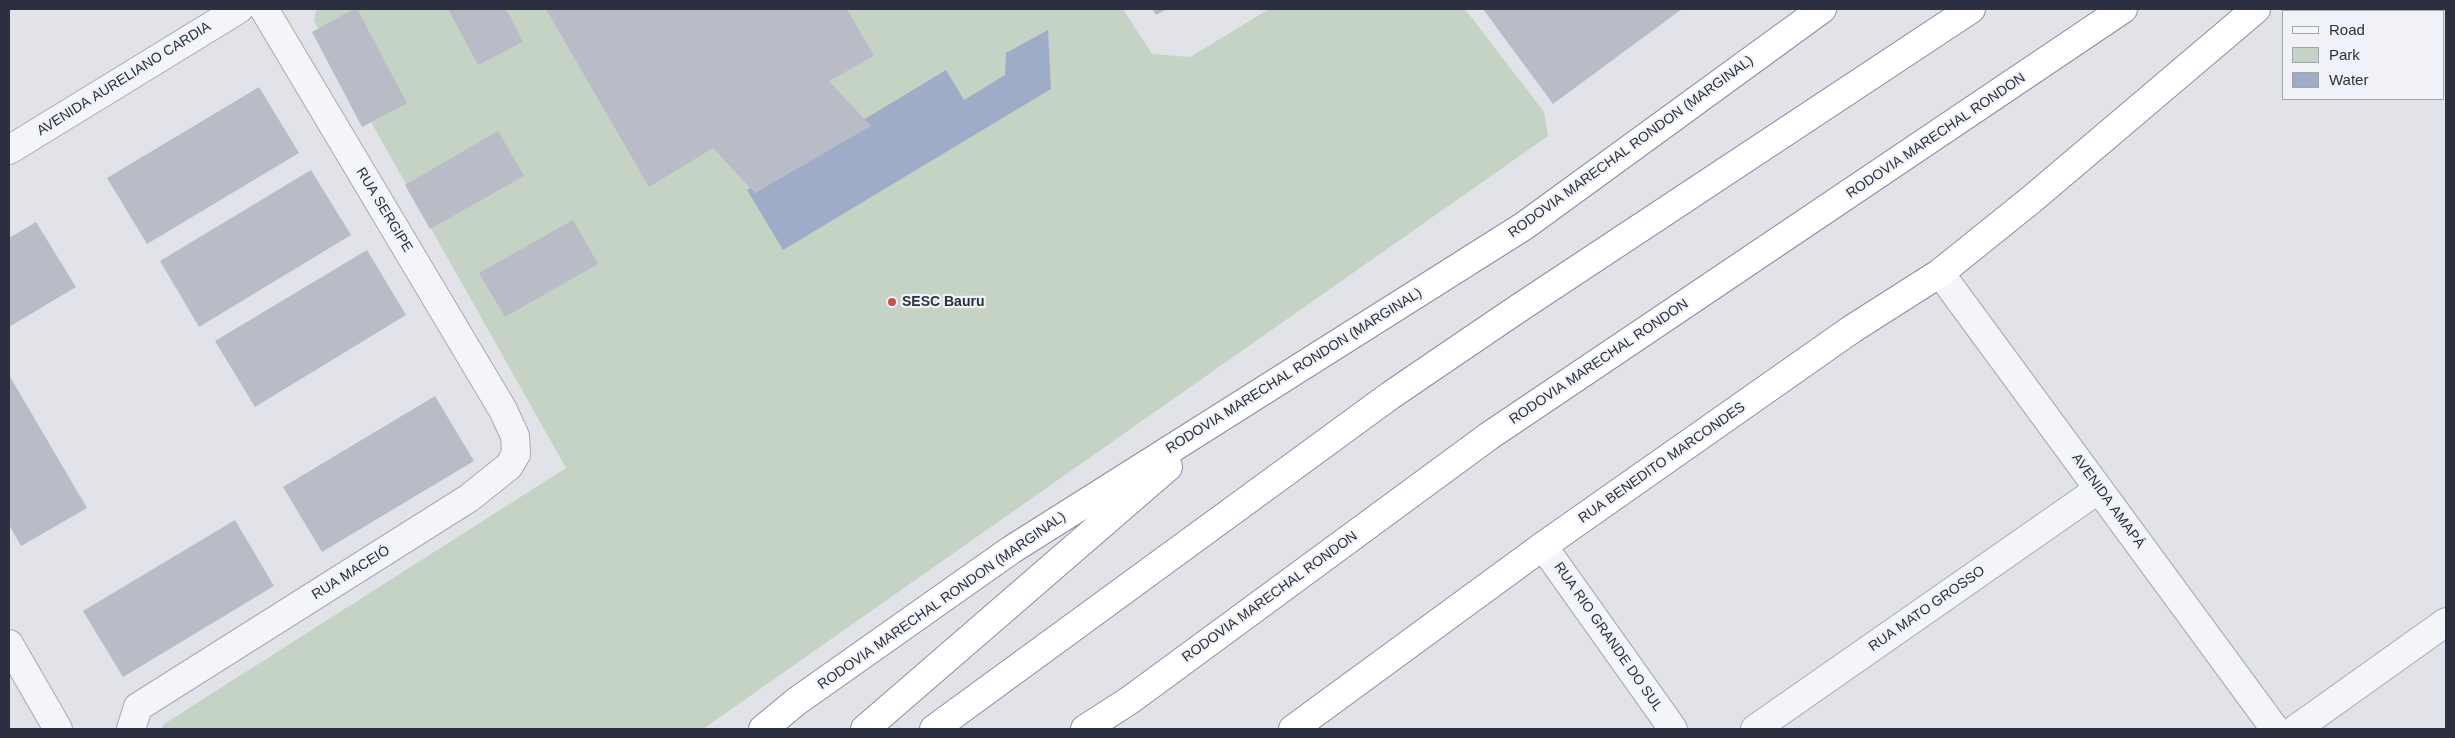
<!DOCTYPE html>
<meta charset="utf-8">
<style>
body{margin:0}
#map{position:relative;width:2455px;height:738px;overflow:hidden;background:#e1e3e9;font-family:Arial,sans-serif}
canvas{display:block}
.frame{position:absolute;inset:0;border:10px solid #2b2f40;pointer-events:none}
.legend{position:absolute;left:2282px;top:10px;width:162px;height:90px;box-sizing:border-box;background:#f1f2f7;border:1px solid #a2a4ae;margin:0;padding:6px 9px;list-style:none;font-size:15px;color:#2b2f40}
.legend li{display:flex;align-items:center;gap:10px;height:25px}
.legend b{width:25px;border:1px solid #a2a4ae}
</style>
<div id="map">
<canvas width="2455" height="738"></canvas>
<div class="frame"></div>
<ul class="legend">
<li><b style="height:6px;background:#f4f5f8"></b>Road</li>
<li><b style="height:14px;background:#c4d3c3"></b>Park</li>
<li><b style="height:14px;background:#9facc7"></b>Water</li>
</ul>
</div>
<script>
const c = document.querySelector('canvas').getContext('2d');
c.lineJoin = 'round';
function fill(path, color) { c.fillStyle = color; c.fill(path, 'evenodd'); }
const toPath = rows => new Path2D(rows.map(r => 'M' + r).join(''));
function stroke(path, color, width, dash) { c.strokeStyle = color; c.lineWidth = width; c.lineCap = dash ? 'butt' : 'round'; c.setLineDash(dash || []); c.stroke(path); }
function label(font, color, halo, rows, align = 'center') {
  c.font = font + ' Arial,sans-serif'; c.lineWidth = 4.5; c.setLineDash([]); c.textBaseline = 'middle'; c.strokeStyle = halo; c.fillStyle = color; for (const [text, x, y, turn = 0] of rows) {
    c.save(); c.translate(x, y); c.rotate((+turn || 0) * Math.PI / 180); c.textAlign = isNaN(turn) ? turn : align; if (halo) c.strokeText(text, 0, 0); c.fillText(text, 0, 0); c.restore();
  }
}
const green = toPath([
 [316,9,1123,9,1152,54,1190,57,1269,9,1465,9,1544,112,1548,136,703,729,161,729,164,724,566,468,314,21]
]);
const water = toPath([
 [1048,30,1051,89,783,250,747,190,946,70,964,100,1005,75,1006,53]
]);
const building = toPath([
 [354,9,357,9,407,103,362,127,312,32],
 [448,9,506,9,523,42,478,65],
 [546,9,847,9,874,56,829,81,871,126,755,193,713,148,649,187],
 [1152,9,1167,9,1156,15],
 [1483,9,1682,9,1553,104],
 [259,87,299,153,147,244,107,178],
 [498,131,524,176,430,229,405,185],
 [311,170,351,235,199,327,160,261],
 [573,220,598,264,505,317,479,273],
 [36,222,76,287,9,327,9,238],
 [367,250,406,315,255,407,215,341],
 [9,375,87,508,21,546,9,525],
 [435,396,474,461,322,552,283,487],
 [235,520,274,586,123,677,83,611]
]);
const minor = toPath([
 [9,150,239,9],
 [1940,273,2275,729],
 [1543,546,1673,729],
 [9,644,58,729],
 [131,729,138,707,469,498,509,466,516,454,515,436,503,410,264,9],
 [1755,729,2099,489],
 [2296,729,2446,622]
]);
const highway = toPath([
 [763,729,797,701,1011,550,1524,226,1822,9],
 [865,729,1168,467],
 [934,729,1391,395,1516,310,1971,9],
 [1085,729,1130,700,1489,436,2123,9],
 [1293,729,1543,546,1852,329,1940,273,2032,199,2256,9]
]);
const markers = [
 [892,302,5,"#c7504e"]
];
const streetNames = [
 ["AVENIDA AURELIANO CARDIA",124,79,-32],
 ["RODOVIA MARECHAL RONDON",1936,136,-34],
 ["RODOVIA MARECHAL RONDON (MARGINAL)",1631,147,-36],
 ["RUA SERGIPE",384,210,59],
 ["RODOVIA MARECHAL RONDON",1599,362,-34],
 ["RODOVIA MARECHAL RONDON (MARGINAL)",1294,371,-32],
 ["RUA BENEDITO MARCONDES",1662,463,-35],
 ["AVENIDA AMAPÁ",2108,501,54],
 ["RUA MACEIÓ",351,573,-32],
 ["RODOVIA MARECHAL RONDON",1270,597,-36],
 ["RODOVIA MARECHAL RONDON (MARGINAL)",942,601,-35],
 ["RUA MATO GROSSO",1927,609,-35],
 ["RUA RIO GRANDE DO SUL",1608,637,55]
];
const poiNames = [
 ["SESC Bauru",902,302]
];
fill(green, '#c4d3c3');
fill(water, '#9facc7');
fill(building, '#b9bcc6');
stroke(minor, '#a7a9b3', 30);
stroke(highway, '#8a8f9f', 30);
stroke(minor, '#f4f5f8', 28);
stroke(highway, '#fff', 28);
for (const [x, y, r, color] of markers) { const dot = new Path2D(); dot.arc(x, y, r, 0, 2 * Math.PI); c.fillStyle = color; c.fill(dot); stroke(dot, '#f1f2f7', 2); }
label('14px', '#2b2f40', '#f1f2f7', streetNames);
label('bold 14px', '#2b2f40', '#f1f2f7', poiNames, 'left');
</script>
